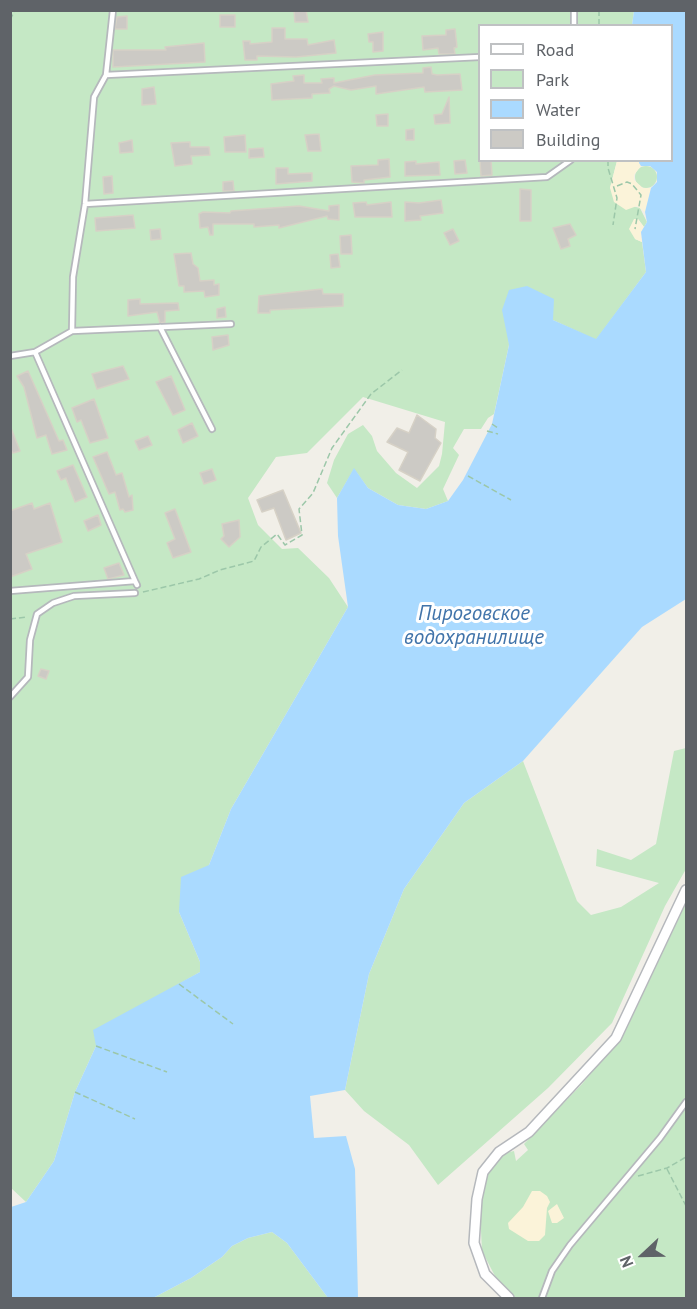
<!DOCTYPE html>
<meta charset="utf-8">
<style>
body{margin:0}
#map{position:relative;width:697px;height:1309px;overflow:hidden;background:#f1efe8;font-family:"PT Sans",sans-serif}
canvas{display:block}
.frame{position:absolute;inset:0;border:12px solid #5f6368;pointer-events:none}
.legend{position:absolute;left:478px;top:24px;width:195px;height:138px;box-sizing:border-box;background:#fff;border:2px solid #bfc1c3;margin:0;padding:8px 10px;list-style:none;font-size:18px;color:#5f6368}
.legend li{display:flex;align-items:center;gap:12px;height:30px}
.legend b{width:30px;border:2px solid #bfc1c3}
.north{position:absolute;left:613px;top:1225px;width:60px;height:60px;-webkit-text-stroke:4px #fff;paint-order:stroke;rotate:248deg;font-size:16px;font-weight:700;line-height:24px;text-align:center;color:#5f6368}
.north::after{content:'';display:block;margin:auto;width:21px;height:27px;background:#5f6368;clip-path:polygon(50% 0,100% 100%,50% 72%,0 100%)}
</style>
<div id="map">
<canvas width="697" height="1309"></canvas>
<div class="frame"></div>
<ul class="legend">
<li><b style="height:8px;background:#fff"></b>Road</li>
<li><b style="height:16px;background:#c5e8c5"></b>Park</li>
<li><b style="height:16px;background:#aadaff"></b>Water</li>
<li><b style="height:16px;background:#cccac5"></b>Building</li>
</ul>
<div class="north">N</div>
</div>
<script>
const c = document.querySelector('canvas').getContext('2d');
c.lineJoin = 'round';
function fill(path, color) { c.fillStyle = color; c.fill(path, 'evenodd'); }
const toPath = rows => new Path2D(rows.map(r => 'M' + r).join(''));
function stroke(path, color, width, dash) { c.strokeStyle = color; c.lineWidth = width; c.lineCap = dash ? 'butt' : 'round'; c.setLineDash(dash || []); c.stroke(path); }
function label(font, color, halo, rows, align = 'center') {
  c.font = font + ' "PT Sans",sans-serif'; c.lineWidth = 6; c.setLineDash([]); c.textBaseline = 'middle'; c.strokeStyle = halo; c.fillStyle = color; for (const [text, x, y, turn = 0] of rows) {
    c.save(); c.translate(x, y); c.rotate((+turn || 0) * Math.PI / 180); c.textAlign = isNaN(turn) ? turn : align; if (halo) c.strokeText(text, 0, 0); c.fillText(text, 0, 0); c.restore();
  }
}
const green = toPath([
 [10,11,634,11,632,25,480,26,480,160,617,161,610,188,632,206,640,208,647,222,644,227,638,219,635,239,642,242,646,272,596,340,553,320,508,317,509,345,494,414,488,418,481,429,464,429,453,448,459,455,443,489,448,501,426,509,398,505,368,488,354,469,337,498,327,483,334,460,348,434,363,425,372,436,377,451,396,473,417,488,439,466,442,454,445,422,363,397,307,453,276,457,248,498,258,525,282,549,298,548,329,578,348,607,231,809,209,865,179,912,200,962,200,972,179,984,96,1046,75,1092,54,1161,26,1202,10,1187],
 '635 177a11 11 0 1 1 22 0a11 11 0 1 1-22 0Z',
 [686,748,686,869,665,906,612,1023,548,1088,438,1185,409,1145,364,1111,345,1090,369,974,404,889,464,803,523,761,577,901,591,915,621,907,659,883,596,866,597,849,631,860,656,844,674,751],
 [686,903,686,1298,516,1298,496,1278,482,1251,480,1211,484,1179,505,1153,514,1151,516,1161,528,1150,524,1144,582,1084,624,1034],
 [272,1232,287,1243,328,1298,153,1298,191,1278,222,1257,232,1246,248,1238]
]);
const sand = toPath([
 [617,161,639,161,641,166,634,175,634,180,643,188,651,188,645,212,637,206,626,210,614,202,610,188],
 [634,219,638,219,644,227,641,232,642,242,635,239,629,229],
 [532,1191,540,1191,547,1196,550,1202,547,1208,545,1235,539,1241,528,1241,509,1229,508,1223,523,1207],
 [557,1204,564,1218,557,1223,552,1223,548,1211]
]);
const water = toPath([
 [634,11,686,11,686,599,642,627,523,761,464,803,404,889,369,974,345,1090,310,1096,314,1138,346,1136,355,1169,358,1298,328,1298,287,1243,272,1232,248,1238,232,1246,222,1257,191,1278,153,1298,11,1298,11,1207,26,1202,54,1161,75,1092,96,1046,93,1030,200,972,200,962,179,912,181,877,209,865,231,809,348,607,338,536,337,498,354,468,368,488,398,505,426,509,448,501,463,480,492,424,509,345,502,310,509,290,527,286,554,299,553,320,596,339,646,272,641,232,647,222,645,212,651,188,657,182,657,172,650,166,641,166,639,163,639,161,672,160,672,26,632,25]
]);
const building = toPath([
 [294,10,306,10,308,22,295,22,294,10],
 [220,15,235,15,235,27,220,27,220,15],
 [127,16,127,29,115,29,117,17,127,16],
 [272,28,285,28,285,39,307,39,308,45,334,40,336,53,296,57,257,56,257,60,245,60,243,41,250,41,250,44,272,42,272,28],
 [455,29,457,47,454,48,455,54,439,54,438,48,423,50,422,36,446,35,446,30,455,29],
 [383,32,383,51,373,52,373,42,369,42,368,34,383,32],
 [204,43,205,62,113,67,113,50,166,50,165,47,204,43],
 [431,67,432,74,437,75,460,74,462,90,425,92,424,87,376,94,376,86,351,90,334,86,329,89,330,93,312,94,312,98,272,100,271,84,294,81,293,76,304,75,304,83,322,83,321,79,334,78,334,83,375,75,423,73,423,68,431,67],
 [154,87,156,104,142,105,142,89,154,87],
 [449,97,450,123,435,124,434,115,442,114,449,97],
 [388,114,388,126,377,126,376,115,388,114],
 [414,129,414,140,406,140,406,130,414,129],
 [319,134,321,151,308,151,305,135,319,134],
 [245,135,246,152,225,152,224,137,245,135],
 [132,140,133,152,120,153,119,143,132,140],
 [190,142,190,147,209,147,210,155,191,156,192,164,175,166,171,143,190,142],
 [263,148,264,157,249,158,249,149,263,148],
 [389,159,390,177,364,180,364,183,352,182,351,166,378,165,378,160,389,159],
 [465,160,467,173,455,174,454,161,465,160],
 [480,160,491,160,492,175,481,176,480,160],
 [416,161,416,164,439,162,440,175,405,176,405,162,416,161],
 [276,168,288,168,288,174,312,173,312,181,276,184,276,168],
 [112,176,113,193,104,194,103,177,112,176],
 [233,181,234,191,223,191,223,182,233,181],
 [520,189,531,190,531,221,520,221,520,189],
 [441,200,443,213,420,216,421,220,405,221,405,202,419,203,441,200],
 [366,202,367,205,391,202,392,217,355,217,353,203,366,202],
 [339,205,339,220,328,219,327,216,279,228,279,225,254,227,254,224,213,224,213,235,210,235,208,227,200,228,199,214,203,212,230,213,231,211,299,206,329,211,329,206,339,205],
 [133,215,135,228,96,231,95,218,133,215],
 [570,224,576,235,568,239,570,246,561,249,553,228,570,224],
 [160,229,161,239,151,240,150,230,160,229],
 [453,229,459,241,450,245,444,233,453,229],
 [351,235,352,254,341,254,340,236,351,235],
 [191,253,193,264,198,268,200,281,214,280,214,285,219,284,219,295,205,297,204,291,184,292,184,286,179,286,174,254,191,253],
 [338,254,340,267,331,268,330,255,338,254],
 [322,289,323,294,343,294,343,306,270,310,270,313,258,313,259,296,322,289],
 [140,299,140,304,178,303,179,310,165,311,165,322,160,323,157,312,128,316,128,300,140,299],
 [225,307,226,317,217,318,217,309,225,307],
 [228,335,229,345,213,350,212,337,228,335],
 [123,366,129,379,97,389,92,374,123,366],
 [28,371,59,441,63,440,67,450,52,454,46,435,37,438,24,387,17,376,28,371],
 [171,376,185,410,173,415,156,382,171,376],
 [94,399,108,438,90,443,81,420,77,422,72,408,94,399],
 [417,415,436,429,435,438,441,443,420,481,399,470,408,452,387,442,397,428,409,433,417,415],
 [192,423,198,436,183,443,178,430,192,423],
 [11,428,20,451,13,453,10,449,11,428],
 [148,436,152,445,139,450,135,441,148,436],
 [107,452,116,475,122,473,129,497,132,495,133,510,125,512,123,509,120,510,115,492,109,494,93,457,107,452],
 [73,465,87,497,75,502,66,478,61,480,57,471,73,465],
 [212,469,216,480,204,484,200,473,212,469],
 [283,490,301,533,286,540,274,508,262,512,257,500,283,490],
 [32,503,34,509,50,503,62,542,26,554,32,569,10,577,10,511,32,503],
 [175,509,191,552,173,558,167,543,175,539,165,513,175,509],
 [98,515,101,525,88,531,84,521,98,515],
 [239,520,240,537,229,547,221,539,224,536,222,524,239,520],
 [119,563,124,575,108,579,104,568,119,563],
 [41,669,49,671,46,679,38,676,41,669]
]);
const path = toPath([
 [599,10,599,26],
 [10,20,15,10],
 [608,160,608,168,617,198,613,225],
 [617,186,627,182,632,184,641,195,635,229],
 [492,424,498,428],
 [487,431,498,434],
 [468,476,511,500],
 [143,592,199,579,220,570,254,561,261,547,277,534,285,545,302,535,299,509,313,493,332,448,371,394,402,370],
 [10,619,27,617],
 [179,984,233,1024],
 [96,1046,167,1072],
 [75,1092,135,1119],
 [667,1169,686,1206],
 [638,1176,667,1168,686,1157]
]);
const lane = toPath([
 [113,10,106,75,94,97,85,204,73,277,72,331,231,324],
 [574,10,574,26],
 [106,75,480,57],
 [85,204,547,177,571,160],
 [160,327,212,429],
 [35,352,135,581],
 [10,356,35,352,72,331],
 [10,591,135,581,137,585],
 [10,697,28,677,30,640,37,614,53,603,74,596,135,593],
 [542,1298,552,1271,570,1245,660,1138,686,1102]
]);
const street = toPath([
 [509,1298,485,1274,474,1243,477,1199,483,1172,499,1152,529,1132,616,1038,686,890]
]);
const waterNames = [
 ["Пироговское",474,614],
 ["водохранилище",474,638]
];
fill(green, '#c5e8c5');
fill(sand, '#fbf3d9');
fill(water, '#aadaff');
fill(building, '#cccac5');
stroke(building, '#d6d1c6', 1.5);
stroke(lane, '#b5b8bc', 8);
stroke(street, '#b5b8bc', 12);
stroke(path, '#9cc7a9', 1.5, [6, 3]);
stroke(lane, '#fff', 4.5);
stroke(street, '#fff', 9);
label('italic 21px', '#4174aa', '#fff', waterNames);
</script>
